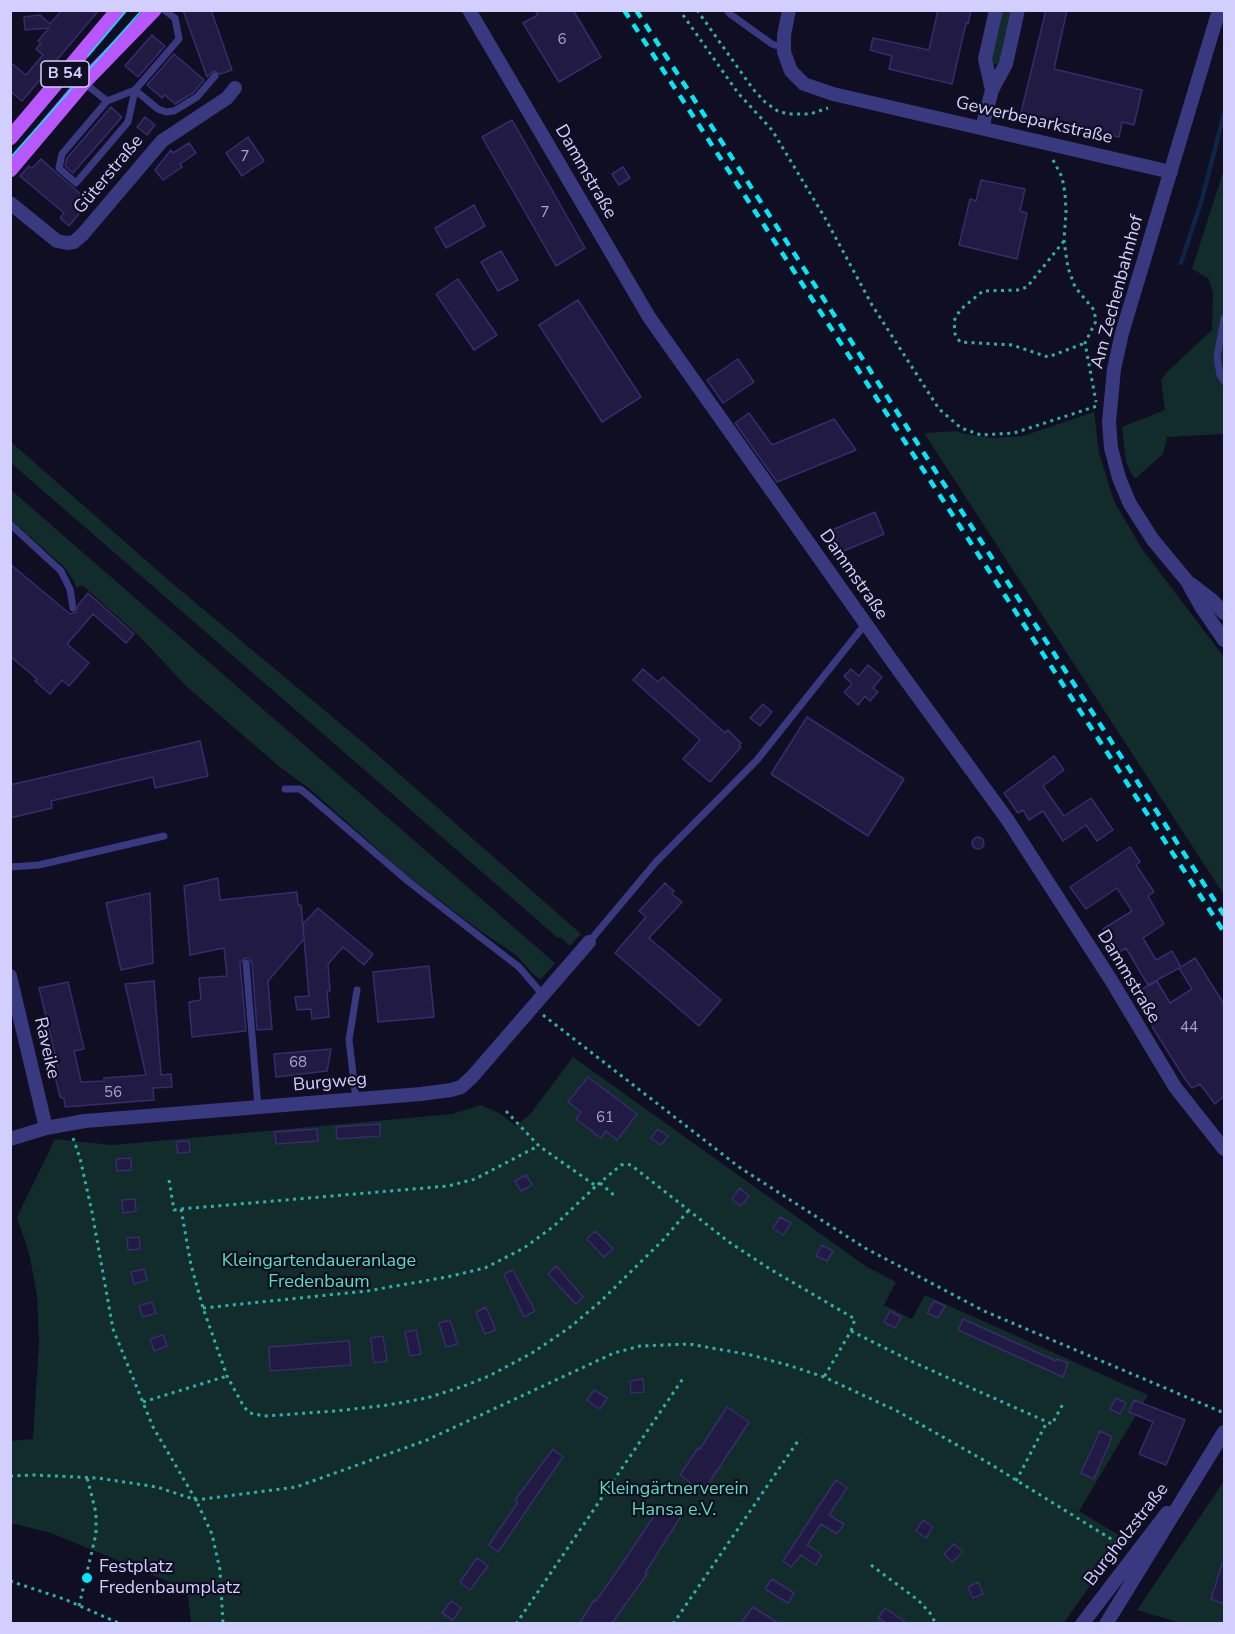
<!DOCTYPE html>
<meta charset="utf-8">
<style>
body{margin:0}
#map{position:relative;width:1235px;height:1634px;overflow:hidden;background:#100e22;font-family:"Nunito Sans",sans-serif}
canvas{display:block}
.frame{position:absolute;inset:0;border:12px solid #d2cfff;pointer-events:none}
</style>
<div id="map">
<canvas width="1235" height="1634"></canvas>
<div class="frame"></div>
</div>
<script>
const c = document.querySelector('canvas').getContext('2d');
c.lineJoin = 'round';
function fill(path, color) { c.fillStyle = color; c.fill(path, 'evenodd'); }
const toPath = rows => new Path2D(rows.map(r => 'M' + r).join(''));
function stroke(path, color, width, dash) { c.strokeStyle = color; c.lineWidth = width; c.lineCap = dash ? 'butt' : 'round'; c.setLineDash(dash || []); c.stroke(path); }
function label(font, color, halo, rows, align = 'center') {
  c.font = font + ' "Nunito Sans",sans-serif'; c.lineWidth = 4.5; c.setLineDash([]); c.textBaseline = 'middle'; c.strokeStyle = halo; c.fillStyle = color; for (const [text, x, y, turn = 0] of rows) {
    c.save(); c.translate(x, y); c.rotate((+turn || 0) * Math.PI / 180); c.textAlign = isNaN(turn) ? turn : align; if (halo) c.strokeText(text, 0, 0); c.fillText(text, 0, 0); c.restore();
  }
}
const green = toPath([
 [999,11,1016,11,1000,65,997,65,991,63],
 [1224,169,1224,434,1167,437,1163,454,1136,478,1133,477,1126,462,1122,427,1165,410,1161,380,1167,372,1212,330,1213,292,1208,278,1192,269],
 [1094,412,1099,453,1114,501,1142,549,1224,657,1224,895,924,433,956,431,965,434,994,438,1023,436],
 [11,442,173,584,372,750,581,934,570,946,560,937,558,938,11,463],
 [11,490,555,963,542,978,540,979,534,975,516,955,479,930,410,878,310,789,281,768,187,687,139,636,82,585,76,588,74,581,64,567,11,520],
 [573,1057,867,1267,896,1282,884,1305,912,1319,925,1295,1148,1395,1079,1511,1124,1538,1063,1624,191,1623,187,1589,51,1533,11,1523,10,1441,33,1439,39,1342,37,1295,29,1253,17,1217,55,1139,112,1145,452,1114,481,1105,499,1113,516,1126,531,1113],
 [1224,1481,1224,1623,1180,1623,1137,1610]
]);
const stream = toPath([
 [1181,263,1202,199,1224,114]
]);
const building = toPath([
 [62,10,99,10,22,101,10,91,10,62,26,75,43,55,36,49,41,43,38,41,49,28,25,30,24,17,40,15,50,24,62,10],
 [183,10,211,10,232,70,220,74,214,71,207,77,183,10],
 [535,10,573,10,601,57,559,82,523,23,538,15,535,10],
 [938,10,971,10,968,24,966,23,952,84,889,69,892,56,870,50,873,38,929,50,938,10],
 [1046,10,1067,10,1054,69,1142,90,1134,125,1122,122,1119,137,1042,120,1042,122,1020,117,1046,10],
 [152,35,165,46,138,77,125,66,152,35],
 [174,54,204,80,193,93,175,104,165,95,162,98,147,85,174,54],
 [111,107,122,117,73,173,65,166,67,158,111,107],
 [145,117,155,125,147,135,137,127,145,117],
 [512,120,585,248,556,266,482,137,512,120],
 [248,137,264,161,242,176,226,153,248,137],
 [189,143,196,153,180,164,182,167,163,180,155,170,171,150,173,153,189,143],
 [41,159,86,199,79,207,82,210,69,226,60,218,64,213,20,176,29,166,32,168,41,159],
 [623,167,630,178,619,185,612,174,623,167],
 [981,180,1025,189,1020,211,1027,213,1017,259,959,245,970,199,976,201,981,180],
 [474,205,485,226,446,248,435,228,474,205],
 [501,251,518,280,498,291,481,262,501,251],
 [458,279,497,335,474,350,436,294,458,279],
 [578,300,641,397,602,422,539,325,578,300],
 [738,359,754,382,723,403,707,380,738,359],
 [749,413,772,445,834,419,856,450,777,482,735,423,749,413],
 [875,512,884,534,841,552,832,530,875,512],
 [10,564,70,614,77,612,78,605,88,593,134,634,126,643,93,614,67,644,89,663,69,686,62,680,50,694,35,681,37,679,10,656,10,564],
 [868,665,882,677,873,688,878,692,870,701,865,696,858,705,844,692,852,684,844,676,851,669,859,676,868,665],
 [643,669,658,682,663,677,725,733,728,730,741,743,739,745,741,747,710,782,683,759,700,740,633,680,643,669],
 [763,704,772,712,760,726,750,718,763,704],
 [807,717,904,779,868,836,771,774,807,717],
 [200,741,208,776,155,788,153,777,51,801,52,808,10,818,10,785,200,741],
 [1054,756,1064,770,1043,786,1064,816,1091,798,1113,830,1097,841,1086,825,1063,841,1043,811,1029,820,1023,810,1018,813,1004,793,1054,756],
 '972 843a6 6 0 1 1 12 0a6 6 0 1 1-12 0Z',
 [1130,847,1140,862,1136,865,1154,892,1148,896,1164,924,1143,938,1156,960,1172,951,1181,967,1195,958,1224,1004,1224,1096,1215,1104,1200,1084,1192,1088,1185,1079,1153,1028,1150,1021,1155,1018,1139,991,1157,981,1170,1003,1192,989,1179,968,1148,985,1126,948,1118,953,1103,929,1132,911,1117,888,1086,909,1070,887,1130,847],
 [218,878,220,900,297,892,298,905,301,905,304,938,303,924,318,908,373,954,364,965,343,947,328,964,330,991,327,991,329,1017,312,1019,311,1009,297,1010,295,997,309,996,304,939,268,981,272,1029,257,1030,252,963,249,958,245,958,240,963,246,1031,192,1037,189,1002,201,1000,199,978,227,976,224,948,190,955,184,886,218,878],
 [665,883,674,891,672,894,682,902,649,938,721,1000,699,1026,615,953,646,917,639,911,665,883],
 [150,893,153,963,121,970,106,903,150,893],
 [429,966,434,1017,378,1022,373,972,429,966],
 [154,981,161,1075,171,1074,172,1087,153,1088,154,1100,65,1107,64,1099,60,1097,53,1068,58,1067,39,988,68,982,84,1049,74,1051,81,1082,104,1081,104,1078,146,1075,125,984,154,981],
 [331,1049,327,1071,276,1077,274,1054,331,1049],
 [588,1077,637,1114,617,1140,606,1131,601,1138,576,1119,581,1112,568,1102,588,1077],
 [380,1124,380,1136,337,1139,336,1127,380,1124],
 [317,1129,318,1141,276,1144,275,1132,317,1129],
 [658,1129,668,1136,661,1145,651,1138,658,1129],
 [189,1141,190,1152,178,1153,176,1142,189,1141],
 [131,1158,131,1170,117,1171,116,1159,131,1158],
 [526,1175,532,1185,521,1191,515,1181,526,1175],
 [740,1188,749,1196,741,1206,732,1199,740,1188],
 [135,1199,136,1211,123,1213,122,1200,135,1199],
 [780,1217,791,1223,783,1235,773,1228,780,1217],
 [595,1231,613,1249,604,1257,587,1239,595,1231],
 [139,1237,140,1249,128,1250,127,1238,139,1237],
 [822,1245,833,1251,827,1261,816,1256,822,1245],
 [556,1266,583,1297,576,1304,548,1274,556,1266],
 [144,1269,147,1280,134,1284,131,1272,144,1269],
 [513,1270,535,1311,524,1317,504,1274,513,1270],
 [934,1301,945,1306,938,1318,927,1313,934,1301],
 [152,1302,156,1313,143,1317,139,1306,152,1302],
 [486,1307,496,1330,485,1334,476,1312,486,1307],
 [890,1311,901,1317,895,1328,884,1322,890,1311],
 [963,1319,1056,1361,1057,1359,1068,1363,1063,1377,958,1330,963,1319],
 [450,1320,458,1344,446,1347,439,1323,450,1320],
 [416,1330,421,1354,410,1356,405,1332,416,1330],
 [163,1335,167,1346,154,1351,150,1339,163,1335],
 [383,1336,387,1361,374,1363,371,1338,383,1336],
 [349,1341,351,1365,270,1371,269,1347,349,1341],
 [643,1379,644,1392,631,1393,630,1381,643,1379],
 [594,1390,607,1398,600,1409,587,1400,594,1390],
 [1116,1398,1126,1403,1120,1414,1110,1409,1116,1398],
 [1134,1400,1185,1420,1166,1465,1139,1454,1153,1422,1129,1412,1134,1400],
 [727,1407,749,1422,703,1492,680,1475,698,1448,700,1449,727,1407],
 [1100,1431,1112,1437,1094,1479,1081,1473,1100,1431],
 [553,1449,563,1457,498,1552,489,1545,518,1502,515,1500,553,1449],
 [836,1480,847,1488,829,1515,844,1524,837,1534,821,1524,807,1545,822,1555,816,1565,801,1555,791,1567,783,1561,836,1480],
 [662,1504,681,1516,645,1573,647,1574,612,1623,580,1623,594,1600,596,1601,620,1567,662,1504],
 [923,1520,933,1527,926,1538,916,1531,923,1520],
 [954,1544,963,1552,952,1562,944,1554,954,1544],
 [477,1558,488,1566,470,1590,460,1582,477,1558],
 [1222,1564,1224,1565,1224,1604,1211,1599,1222,1564],
 [772,1579,794,1593,788,1603,765,1589,772,1579],
 [978,1582,983,1594,973,1598,968,1587,978,1582],
 [451,1601,461,1608,453,1620,442,1613,451,1601],
 [753,1607,778,1623,741,1623,753,1607],
 [885,1608,907,1623,886,1623,878,1618,885,1608]
]);
const path = toPath([
 [697,10,753,89,765,102,779,112,791,114,810,114,828,108],
 [683,15,738,93,772,130,825,218,872,305,939,409,961,428,981,435,1014,433,1097,406],
 [1053,160,1062,177,1065,193,1066,212,1064,241,1068,268,1075,287,1094,310,1096,321,1085,343,1096,402],
 [1064,241,1027,287,1018,290,983,291,960,310,954,321,955,334,960,342,1012,345,1048,357,1085,343],
 [543,1015,739,1167,865,1248,984,1311,1224,1413],
 [506,1111,539,1146,596,1186,621,1165,626,1164,631,1165,729,1242,770,1269,855,1319,851,1331,824,1377],
 [73,1138,80,1158,92,1212,113,1329,153,1427,196,1500,212,1534,220,1570,223,1624],
 [169,1180,174,1210,181,1209,191,1265,203,1308,227,1376,244,1407,250,1413,264,1416,336,1411,388,1405,427,1398,464,1386,489,1376,532,1353,569,1328,600,1302,663,1240,688,1211],
 [600,1183,616,1197],
 [181,1209,448,1186,475,1179,538,1146],
 [203,1308,367,1291,447,1277,485,1268,524,1248,554,1226,596,1186],
 [851,1331,915,1363,1052,1424,1064,1402],
 [143,1402,227,1376],
 [10,1476,34,1475,98,1478,157,1487,196,1500,296,1487,427,1440,614,1353,640,1346,689,1344,751,1355,791,1366,824,1377,897,1411,987,1462,1124,1547],
 [1016,1481,1047,1422],
 [871,1565,918,1600,930,1613,936,1624],
 [10,1581,64,1599,121,1624],
 [79,1606,96,1534,96,1513,87,1477],
 [516,1624,684,1377],
 [673,1624,800,1438]
]);
const lane = toPath([
 [164,10,175,18,179,39,135,90,107,101,62,154,59,168,76,183,128,122,135,90,158,109,166,112,174,111,197,97,215,76],
 [727,10,730,14,772,44,784,48],
 [68,70,107,101],
 [1224,318,1217,357,1220,375,1224,381],
 [10,524,61,571,70,589,73,608],
 [285,789,300,789,309,796,409,882,519,967,543,995],
 [10,867,39,865,164,836],
 [589,942,656,862,757,760,866,623],
 [246,963,258,1107],
 [356,1099,349,1040,357,990]
]);
const street = toPath([
 [469,10,649,317,892,661,1007,819,1111,980,1175,1087,1224,1149],
 [789,10,784,35,784,52,791,71,804,84,833,94,1171,172],
 [1219,10,1122,333,1114,369,1109,422,1111,448,1119,478,1130,504,1153,540,1187,581,1202,608,1224,640],
 [992,90,985,59,996,10],
 [982,128,992,90,1006,64,1018,10],
 [10,203,57,241,67,243,74,242,83,234,162,141,227,98,235,88],
 [1191,584,1212,600,1224,613],
 [10,976,46,1128],
 [10,1139,46,1128,85,1121,421,1094,451,1090,461,1087,472,1077,589,942],
 [1082,1624,1167,1513],
 [1106,1624,1224,1432]
]);
const primary = toPath([
 [10,138,118,10],
 [10,170,86,80,154,10]
]);
const tram = toPath([
 [88,56,127,10],
 [10,158,142,10]
]);
const rail = toPath([
 [624,10,1224,932],
 [636,10,1224,915]
]);
const markers = [
 [87,1578,6,"#02e8f7"]
];
const numberNames = [
 ["6",562,40],
 ["7",245,157],
 ["7",545,213],
 ["44",1189,1028],
 ["68",298,1063],
 ["56",113,1093],
 ["61",605,1118]
];
const shields = [
 [65,74,48]
];
const shieldNames = [
 ["B 54",65,74]
];
const streetNames = [
 ["Gewerbeparkstraße",1034,121,13],
 ["Dammstraße",585,172,60],
 ["Güterstraße",109,175,-50],
 ["Am Zechenbahnhof",1118,292,-75],
 ["Dammstraße",853,575,55],
 ["Dammstraße",1128,977,59],
 ["Raveike",46,1048,77],
 ["Burgweg",330,1083,-5],
 ["Burgholzstraße",1127,1535,-52]
];
const parkNames = [
 ["Kleingartendaueranlage",319,1262],
 ["Fredenbaum",319,1283],
 ["Kleingärtnerverein",674,1490],
 ["Hansa e.V.",674,1511]
];
const poiNames = [
 ["Festplatz",99,1568],
 ["Fredenbaumplatz",99,1589]
];
fill(green, '#112c2a');
stroke(stream, '#0d2547', 4.5);
fill(building, '#211a43');
stroke(building, '#372c6e', 1.5);
stroke(path, '#2fb2a5', 3, [3, 4.5]);
stroke(lane, '#393980', 7);
stroke(street, '#393980', 14);
stroke(primary, '#b957fe', 15);
stroke(tram, '#02e8f7', 1.5);
stroke(rail, '#02e8f7', 4.5, [9, 8]);
for (const [x, y, r, color] of markers) { const dot = new Path2D(); dot.arc(x, y, r, 0, 2 * Math.PI); c.fillStyle = color; c.fill(dot); stroke(dot, '#100e22', 2); }
label('15px', '#a6a2d0', null, numberNames);
for (const [x, y, w] of shields) { const box = new Path2D(); box.roundRect(x - w / 2, y - 13, w, 26, 4.5); c.fillStyle = '#100e22'; c.fill(box); stroke(box, '#d2cfff', 1.5); }
label('bold 16px', '#d2cfff', null, shieldNames);
label('18px', '#d2cfff', '#100e22', streetNames);
label('18px', '#5bdeb8', '#100e22', parkNames);
label('18px', '#d2cfff', '#100e22', poiNames, 'left');
</script>
